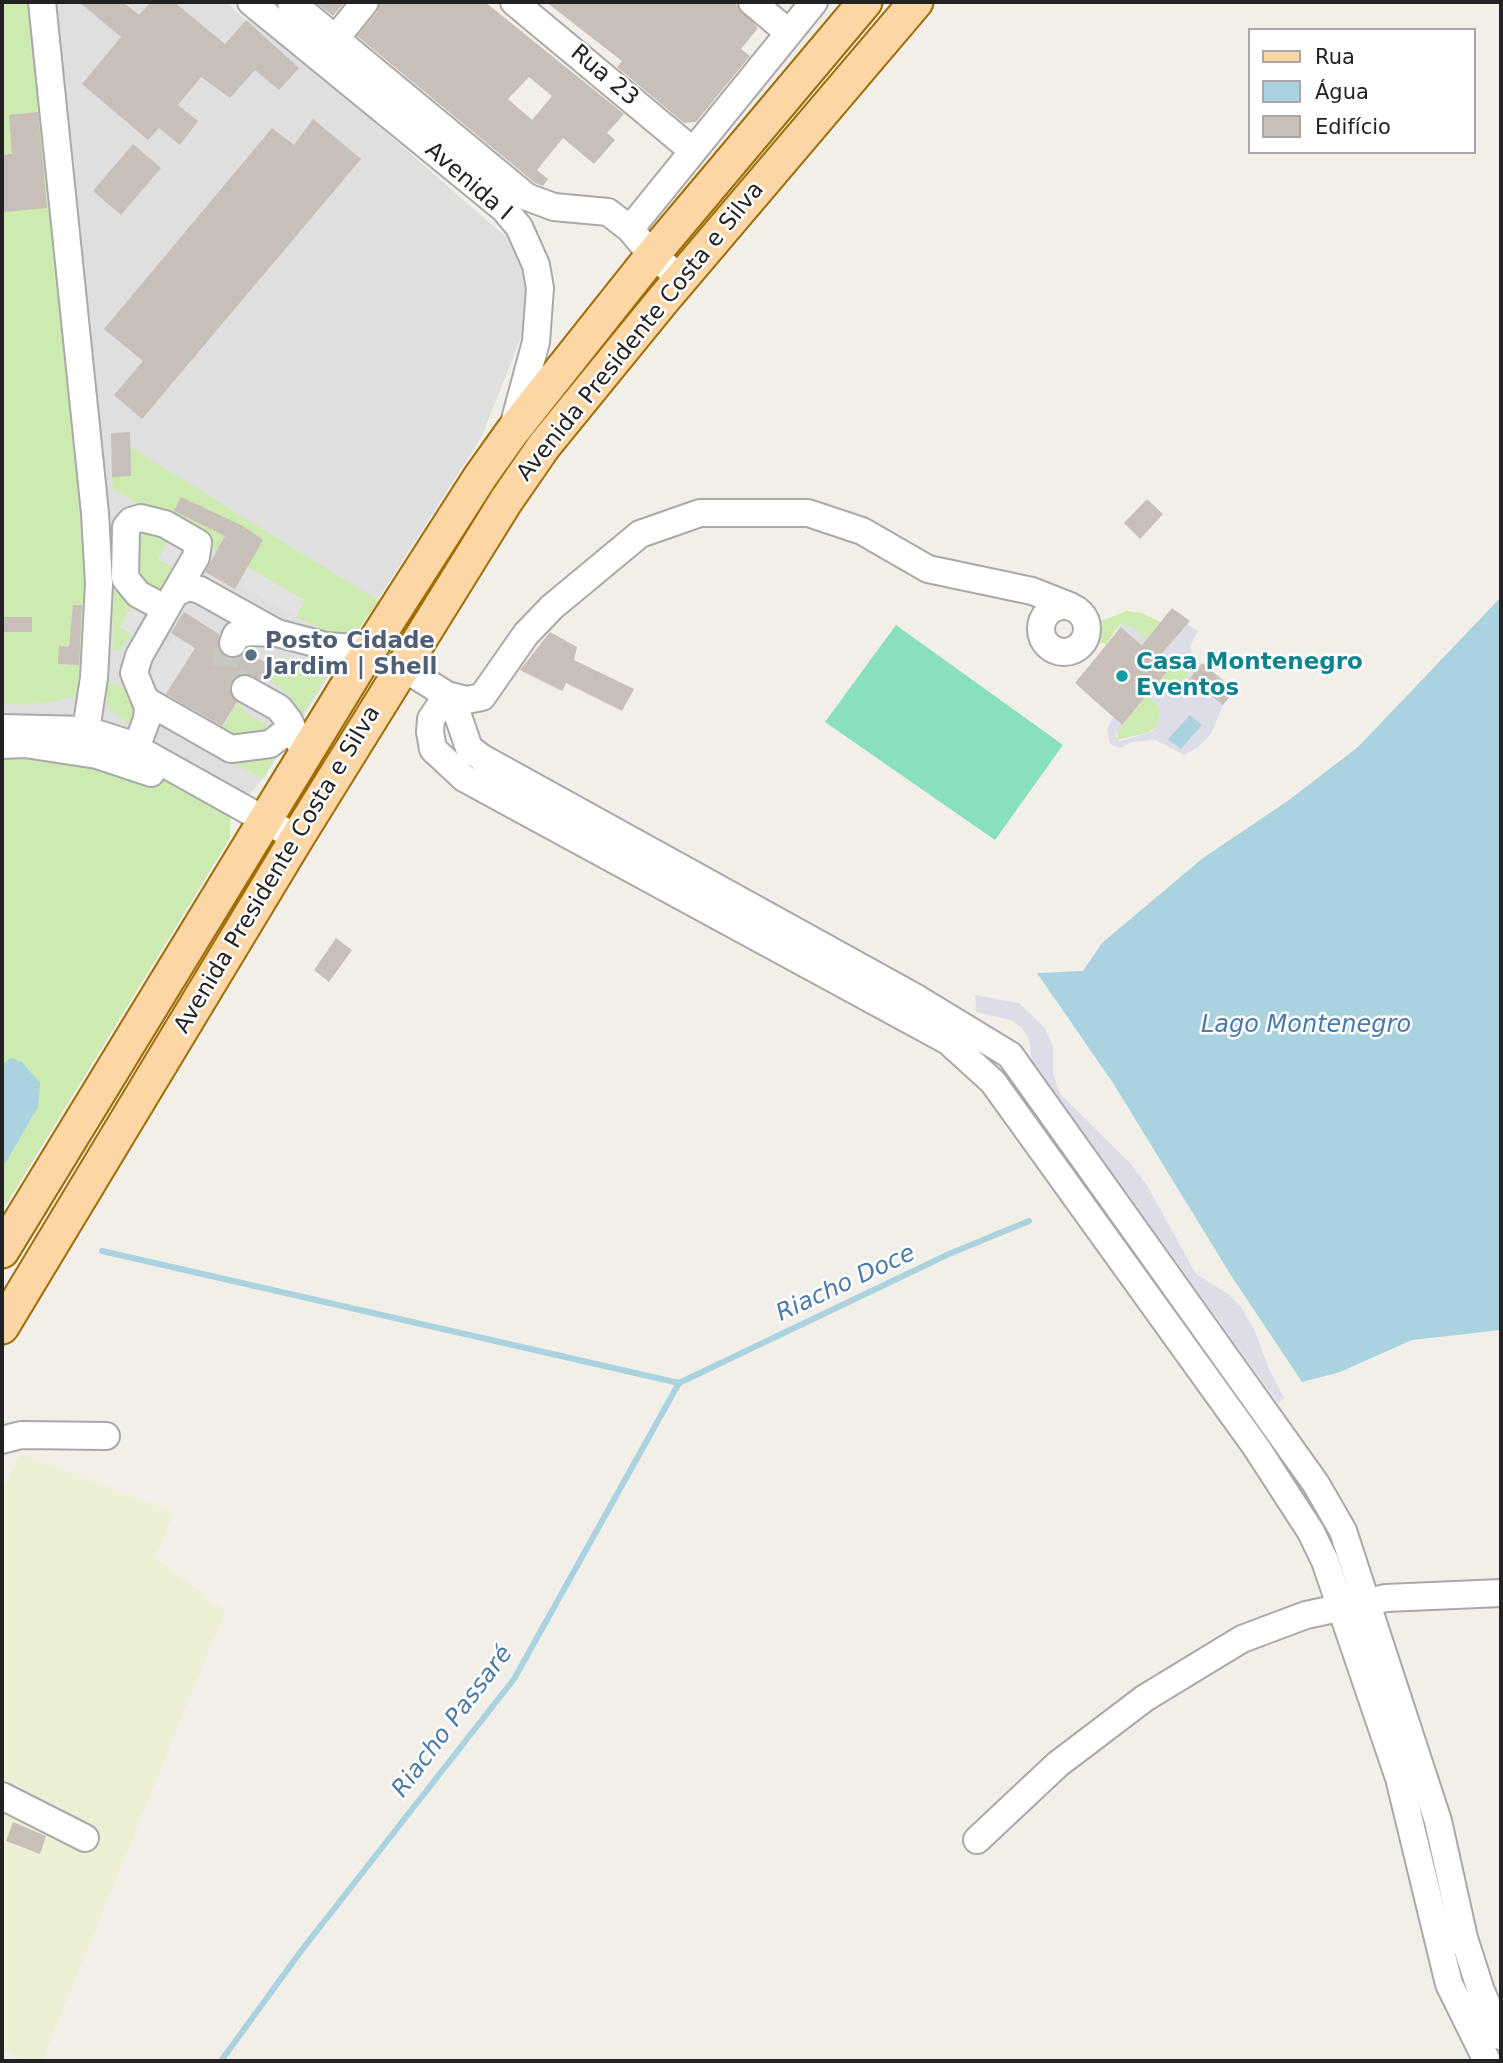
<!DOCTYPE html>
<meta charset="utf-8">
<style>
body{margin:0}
#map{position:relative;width:1503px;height:2063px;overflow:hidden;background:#f2efe9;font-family:"DejaVu Sans",sans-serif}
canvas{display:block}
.frame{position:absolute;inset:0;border:4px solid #222;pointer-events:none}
.legend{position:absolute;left:1248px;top:28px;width:228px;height:126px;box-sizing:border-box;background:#fff;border:2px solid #a7a7a7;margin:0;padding:9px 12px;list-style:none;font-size:21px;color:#222}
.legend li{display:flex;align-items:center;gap:14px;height:35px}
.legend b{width:35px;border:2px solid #a7a7a7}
</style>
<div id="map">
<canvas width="1503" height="2063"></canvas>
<div class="frame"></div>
<ul class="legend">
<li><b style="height:9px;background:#fcd6a4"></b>Rua</li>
<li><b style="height:19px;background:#aad3df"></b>Água</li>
<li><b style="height:19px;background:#c7bfb8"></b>Edifício</li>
</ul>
</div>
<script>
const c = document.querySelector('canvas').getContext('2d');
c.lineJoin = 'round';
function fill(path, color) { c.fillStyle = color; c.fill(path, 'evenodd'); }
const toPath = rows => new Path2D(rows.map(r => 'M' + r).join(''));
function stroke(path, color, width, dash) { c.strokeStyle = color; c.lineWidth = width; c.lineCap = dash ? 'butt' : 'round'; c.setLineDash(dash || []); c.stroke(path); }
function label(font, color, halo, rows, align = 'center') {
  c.font = font + ' "DejaVu Sans",sans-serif'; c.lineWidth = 5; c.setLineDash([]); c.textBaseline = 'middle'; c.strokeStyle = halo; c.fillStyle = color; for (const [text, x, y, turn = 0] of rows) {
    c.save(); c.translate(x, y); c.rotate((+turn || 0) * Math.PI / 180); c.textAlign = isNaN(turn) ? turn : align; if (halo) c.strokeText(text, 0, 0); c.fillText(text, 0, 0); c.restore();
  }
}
const residential = toPath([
 [2,2,226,2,246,20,255,18,506,237,529,285,530,315,481,438,263,779,230,815,230,838,2,1211]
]);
const farmland = toPath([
 [21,1453,174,1513,155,1557,225,1611,42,2061,22,2061,2,2049,2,1493]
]);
const grass = toPath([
 [2,2,27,2,86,532,81,687,75,696,57,701,23,705,2,703],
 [130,447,379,601,356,632,329,632,296,617,305,600,113,489,112,477,131,475],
 [147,529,189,544,158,559,173,567,157,595,135,577,139,536],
 [113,587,135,600,121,627,132,635,119,651,113,650],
 [1127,611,1142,613,1161,622,1146,640,1132,627,1120,624,1106,645,1100,642,1096,635,1098,622],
 [1177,657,1189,660,1188,677,1174,690,1161,690,1155,686],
 [335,663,302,715,289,695,270,681,269,665],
 [107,683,120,685,130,696,136,717,127,723,109,708,105,698],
 [1147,696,1156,702,1161,713,1157,727,1147,733,1117,740,1118,730],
 [240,699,246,701,241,710,267,725,261,736,252,731,247,737,235,739,222,729],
 [162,723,277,754,263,779],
 [2,745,158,776,230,815,230,838,2,1211,2,1169,38,1107,11,1058,2,1065]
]);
const pitch = toPath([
 [896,625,1063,745,995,840,825,722]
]);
const parking = toPath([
 [168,541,186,549,173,567,158,559],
 [247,567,305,601,296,617,238,584],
 [135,600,148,608,132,635,120,627],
 [173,638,195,648,161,703,149,679]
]);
const plaza = toPath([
 [1120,624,1132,627,1163,653,1187,624,1198,631,1190,646,1196,670,1189,679,1223,705,1211,734,1197,748,1184,755,1155,740,1133,742,1119,748,1110,743,1107,730,1113,717,1122,725,1115,736,1120,741,1151,732,1157,727,1161,713,1156,702,1147,696,1155,686,1168,692,1181,687,1188,677,1190,665,1189,660,1181,656,1173,665,1167,666,1122,627,1114,636],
 [975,995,1019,1003,1045,1028,1053,1046,1053,1072,1060,1094,1130,1163,1148,1187,1196,1274,1228,1294,1240,1306,1254,1329,1269,1369,1284,1398,1278,1403,1032,1061,1029,1039,1021,1027,1011,1020,976,1012]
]);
const water = toPath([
 [1501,597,1501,1330,1412,1340,1340,1372,1302,1382,1232,1277,1113,1083,1037,973,1083,971,1102,943,1203,858,1289,800,1358,747],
 [1190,715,1202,725,1181,749,1168,739],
 [11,1058,22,1062,40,1083,38,1107,2,1169,2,1065]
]);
const stream = toPath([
 [102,1251,679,1383],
 [679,1383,949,1254,1029,1221],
 [221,2061,301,1951,514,1679,679,1383]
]);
const building = toPath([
 [79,2,123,2,139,15,151,2,174,2,225,44,246,20,299,68,279,90,255,70,230,98,201,77,178,105,198,121,180,145,159,128,148,140,82,84,121,37],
 [315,2,345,2,333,16],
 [380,2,485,2,624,114,607,133,615,140,594,164,563,138,537,170,548,179,543,186,535,183,357,36,377,12],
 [529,77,552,96,532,120,508,99],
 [546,2,734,2,758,28,741,49,750,56,696,122,684,123,617,67,622,61],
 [38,112,47,208,4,212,2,155,12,154,9,115],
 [313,119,361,159,142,419,114,395,143,361,104,329,272,128,294,145],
 [133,144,161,168,121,215,93,191],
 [130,432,131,476,112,477,111,433],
 [181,497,243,526,263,540,235,589,205,572,225,536,174,511],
 [1147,499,1163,514,1140,539,1124,523],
 [73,605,82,605,79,665,58,664,59,646,69,647],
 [1172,608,1190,621,1158,658,1170,668,1122,725,1075,683,1121,627,1142,645],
 [184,612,219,634,218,646,227,657,236,658,246,651,269,665,260,680,244,673,232,681,229,690,237,702,222,726,166,694,195,648,171,633],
 [2,617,32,617,32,632,2,632],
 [550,632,577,647,574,660,634,689,622,711,566,683,562,691,520,670],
 [1202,663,1235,690,1223,705,1189,679],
 [336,938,352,950,329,982,314,970],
 [13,1822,46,1836,40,1854,6,1841]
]);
const minorTunnel = toPath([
 [233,643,226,654,225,669,245,689]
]);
const minor = toPath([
 [42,2,95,513,99,584,94,678,86,730],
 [251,2,504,209,519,227,536,265,540,288,536,342,513,427],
 [291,2,527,197,554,207,608,212,630,229,652,255,681,278],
 [514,2,693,151],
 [752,2,788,32],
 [336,38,365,2],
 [630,229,814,2],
 '1041 629a23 23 0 1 1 46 0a23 23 0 1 1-46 0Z',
 [166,609,138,594,125,578,126,527,131,521,141,518,165,524,198,543,196,557,175,593],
 [233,643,236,635,250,632,275,633],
 [402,667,447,695,467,700,482,697,526,634,552,607,640,534,700,513,808,513,862,531,928,569,1032,591,1070,606],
 [245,689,279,708,289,721,299,742],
 [447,695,431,719,430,732,433,749,464,778,948,1041,993,1082,1256,1447,1311,1532,1325,1561,1399,1778,1449,1984,1487,2061],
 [447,695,454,704,469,748,482,758,918,999,1010,1055,1316,1484,1343,1531,1438,1821,1464,1938,1481,1991,1501,2036],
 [145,700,231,749,270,744,292,727],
 [2,728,86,730,127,743,297,838],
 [2,745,25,744,97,755,151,773],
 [136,748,147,719,148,707,134,673,139,656,175,593,189,587,200,590,277,633,326,646,355,648,376,640],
 [2,1440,21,1435,106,1436],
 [2,1796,85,1838],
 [977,1840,1058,1764,1145,1698,1242,1639,1306,1615,1386,1598,1501,1593]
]);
const major = toPath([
 [2,1251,361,663,480,477,512,432,655,252,865,2],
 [2,1327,297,838,506,501,544,446,663,300,916,2]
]);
const markers = [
 [251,655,7,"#5c6f8a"],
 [1122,676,7,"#0f9aa8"]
];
const streetNames = [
 ["Rua 23",604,76,40],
 ["Avenida I",468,182,41],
 ["Avenida Presidente Costa e Silva",641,332,-51],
 ["Avenida Presidente Costa e Silva",278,870,-59]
];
const serviceNames = [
 ["Posto Cidade",265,642],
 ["Jardim | Shell",265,668]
];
const cultureNames = [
 ["Casa Montenegro",1136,663],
 ["Eventos",1136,689]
];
const waterNames = [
 ["Lago Montenegro",1306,1026],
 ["Riacho Doce",846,1284,-25],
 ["Riacho Passaré",453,1722,-53]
];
fill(residential, '#e0dfdf');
fill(farmland, '#eef0d5');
fill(grass, '#cdebb0');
fill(pitch, '#88e0be');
fill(parking, '#e2e2e2');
fill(plaza, '#dddde8');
fill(water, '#aad3df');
stroke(stream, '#aad3df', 6);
fill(building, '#c7bfb8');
stroke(minorTunnel, '#c8c6c1', 26, [26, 13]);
stroke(minor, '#a9a9a9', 30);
stroke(major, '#a06b00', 37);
stroke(minor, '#fff', 26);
stroke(major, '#fcd6a4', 33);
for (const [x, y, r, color] of markers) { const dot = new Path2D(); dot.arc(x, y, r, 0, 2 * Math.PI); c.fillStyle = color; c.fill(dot); stroke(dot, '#fff', 2.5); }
label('23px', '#222', '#fff', streetNames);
label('bold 23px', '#4e5e75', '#fff', serviceNames, 'left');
label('bold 23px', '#0d838f', '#fff', cultureNames, 'left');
label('italic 24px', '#4a7aab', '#fff', waterNames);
</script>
